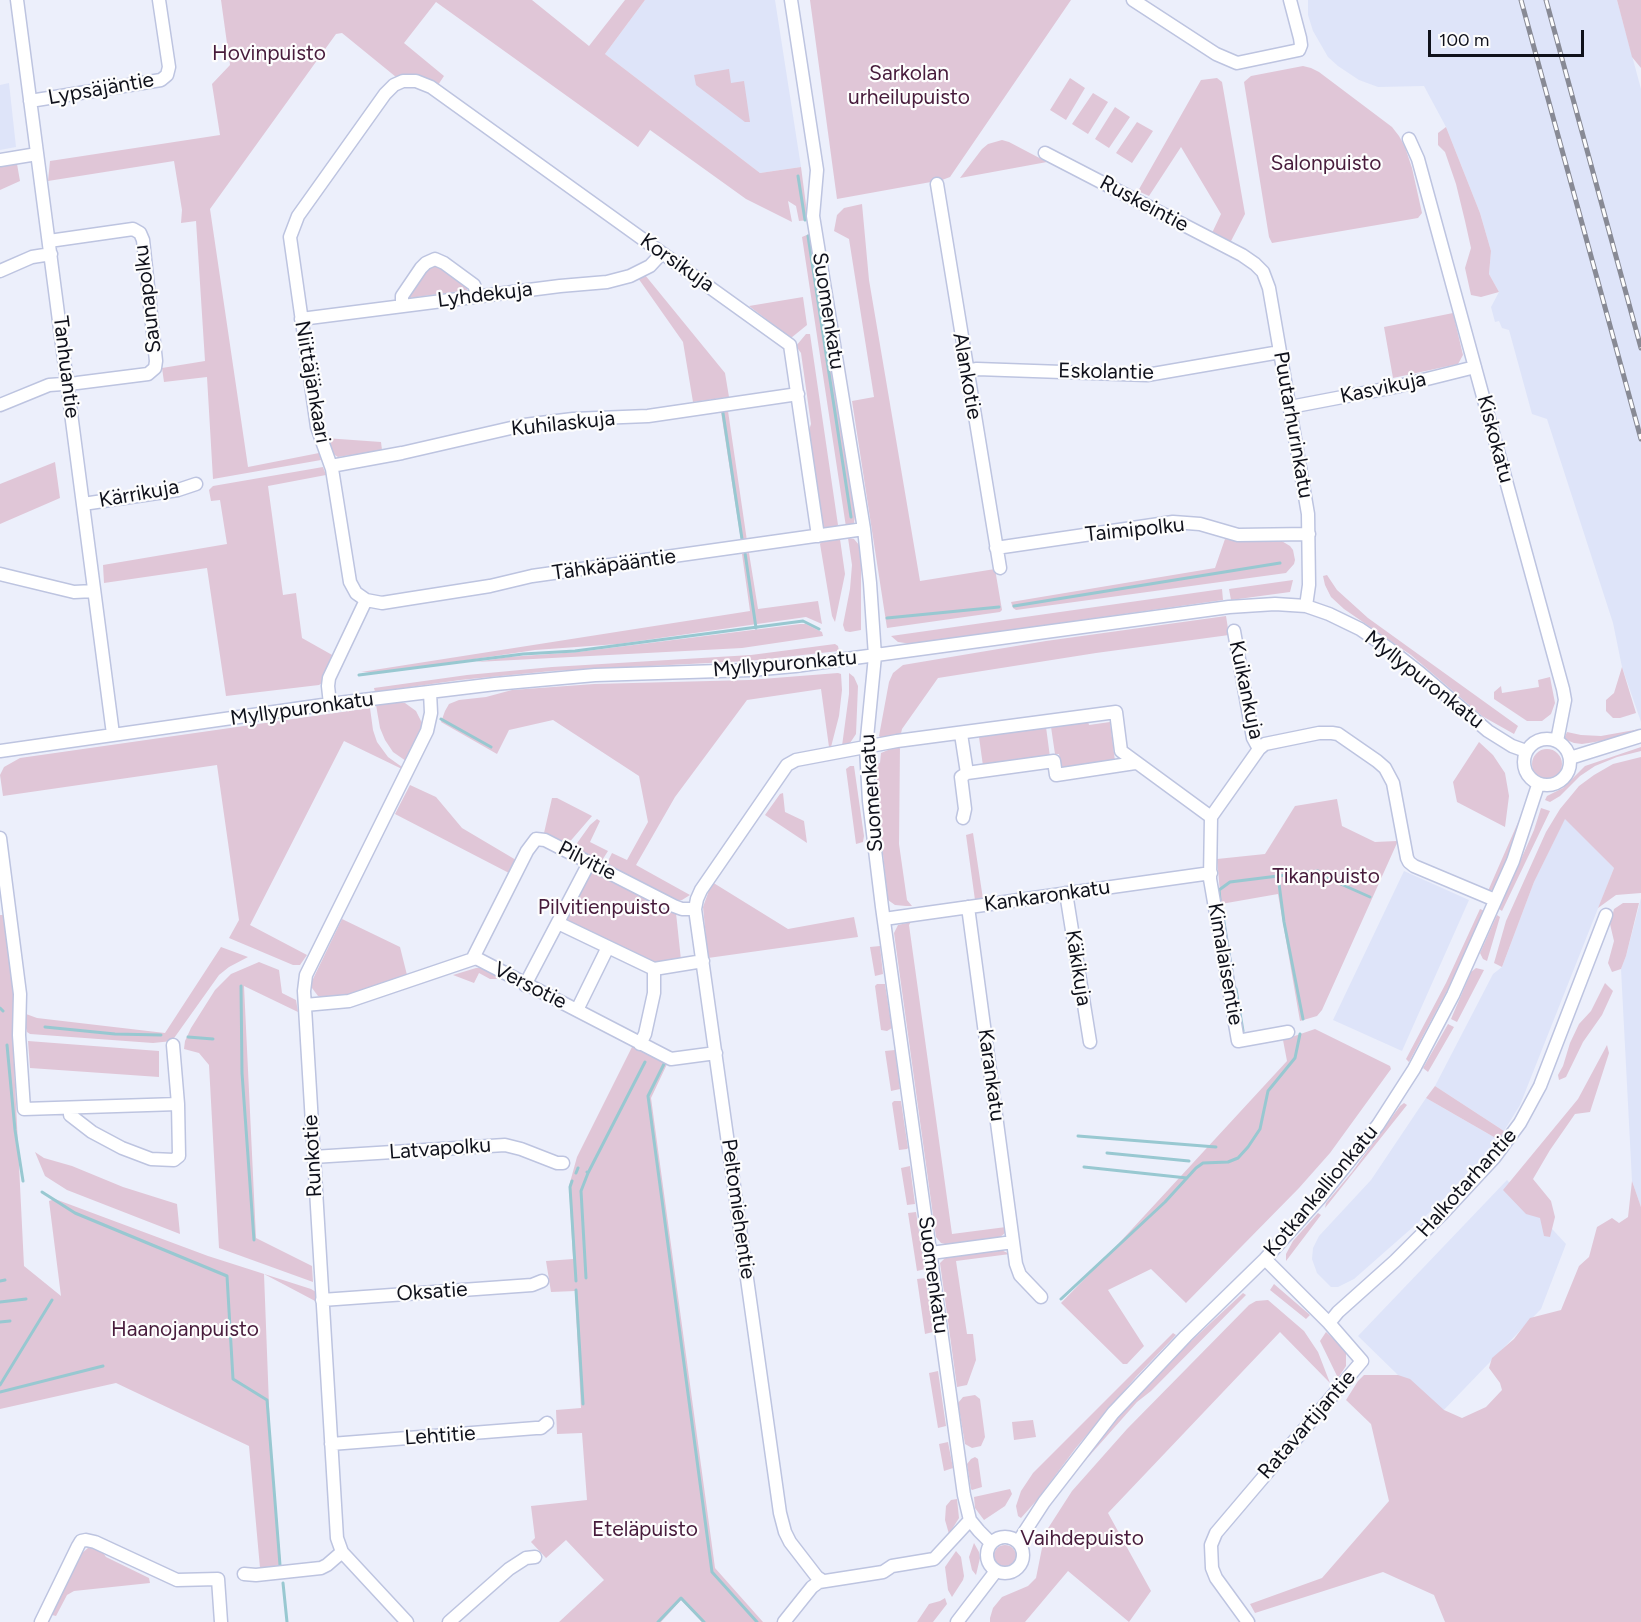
<!DOCTYPE html>
<meta charset="utf-8">
<style>
body{margin:0}
#map{position:relative;width:1641px;height:1622px;overflow:hidden;background:#eceffb;font-family:Figtree,sans-serif}
canvas{display:block}
.scale{position:absolute;left:1428px;top:30px;width:156px;height:27px;box-sizing:border-box;border:3px solid #0f111b;border-top:0;padding-left:8px;font-size:18px;line-height:21px;white-space:nowrap;color:#0f111b;-webkit-text-stroke:4px #fdfdfd;paint-order:stroke}
</style>
<div id="map">
<canvas width="1641" height="1622"></canvas>
<div class="scale">100 m</div>
</div>
<script>
const c = document.querySelector('canvas').getContext('2d');
c.lineJoin = 'round';
function fill(path, color) { c.fillStyle = color; c.fill(path, 'evenodd'); }
const toPath = rows => new Path2D(rows.map(r => 'M' + r).join(''));
function stroke(path, color, width, dash) { c.strokeStyle = color; c.lineWidth = width; c.lineCap = dash ? 'butt' : 'round'; c.setLineDash(dash || []); c.stroke(path); }
function label(font, color, halo, rows, align = 'center') {
  c.font = font + ' Figtree,sans-serif'; c.lineWidth = 4.5; c.setLineDash([]); c.textBaseline = 'middle'; c.strokeStyle = halo; c.fillStyle = color; for (const [text, x, y, turn = 0] of rows) {
    c.save(); c.translate(x, y); c.rotate((+turn || 0) * Math.PI / 180); c.textAlign = isNaN(turn) ? turn : align; if (halo) c.strokeText(text, 0, 0); c.fillText(text, 0, 0); c.restore();
  }
}
const built = toPath([
 [645,0,775,0,801,167,760,173,605,54],
 [1308,0,1617,0,1641,89,1641,722,1622,667,1613,623,1547,419,1532,414,1509,330,1502,328,1499,321,1495,322,1491,307,1499,292,1489,274,1491,251,1480,213,1446,127,1424,86,1378,87,1359,80,1338,66,1328,57,1313,31,1308,15],
 [9,83,16,147,0,150,0,85],
 [1565,818,1614,868,1520,1105,1504,1131,1435,1086,1493,974,1502,967,1534,882],
 [1404,871,1469,900,1402,1051,1333,1020],
 [1641,898,1641,1207,1632,1181,1621,969,1626,956],
 [1426,1098,1499,1140,1438,1205,1354,1279,1338,1287,1331,1287,1317,1273,1312,1259,1313,1248,1319,1236,1371,1180],
 [1507,1180,1566,1244,1541,1309,1439,1415,1358,1336]
]);
const green = toPath([
 [221,0,532,0,589,46,625,0,645,0,605,54,760,173,801,167,808,220,799,221,796,206,788,201,792,222,746,199,650,130,638,147,436,2,404,43,444,76,438,85,416,75,396,77,342,33,336,34,210,209,248,467,319,453,321,460,213,479,207,377,164,382,162,368,205,361,196,221,181,223,182,210,174,161,48,181,50,161,220,135,212,84,230,65],
 [810,0,1071,0,950,177,942,180,837,199],
 [1617,0,1641,0,1641,68,1632,57],
 [1303,66,1311,68,1319,72,1392,127,1399,136,1405,147,1412,168,1422,213,1418,218,1272,243,1269,237,1244,82,1251,76],
 [729,69,731,83,744,81,750,122,745,122,696,85,694,75],
 [1070,78,1085,88,1066,120,1050,110],
 [1217,78,1222,82,1245,214,1230,243,1212,233,1221,214,1181,147,1149,196,1138,191,1201,80],
 [1093,93,1108,102,1088,134,1072,124],
 [1115,107,1130,117,1109,148,1095,139],
 [1137,122,1153,131,1132,163,1116,153],
 [1446,127,1480,213,1491,251,1489,274,1499,292,1481,297,1471,295,1465,268,1471,248,1465,221,1456,184,1445,152,1438,145,1438,133],
 [1002,140,1009,142,1047,162,960,178,982,149,988,144],
 [17,164,20,181,0,190,0,166],
 [862,204,869,280,920,581,995,569,1002,610,1000,612,887,628,852,401,874,397,849,239,834,231,837,215,844,208],
 [809,234,855,516,854,523,846,527,802,237],
 [437,265,468,287,467,290,410,298,409,293,427,267],
 [645,275,725,373,729,397,693,402,683,342,638,278],
 [803,297,807,325,791,338,749,306],
 [1453,313,1463,355,1458,364,1393,378,1384,327],
 [806,334,810,334,838,525,836,528,825,529,822,522,809,430,811,424,801,353,796,346],
 [728,411,747,541,741,541,721,412],
 [325,438,381,442,382,450,338,457,333,454],
 [55,462,60,498,0,524,0,484],
 [323,467,326,475,268,486,283,595,296,593,302,638,334,656,322,683,319,685,226,696,207,568,104,583,103,565,227,544,220,500,211,501,209,490,213,486],
 [848,538,854,539,859,545,861,556,861,630,850,632,845,631,843,625,850,589,852,565],
 [840,539,845,574,835,622,832,616,820,544,821,542],
 [1225,539,1241,541,1280,540,1290,546,1293,550,1295,560,1294,564,1286,573,1016,610,1013,608,1011,602,1215,568],
 [749,553,758,609,818,601,822,624,806,617,618,644,535,650,381,673,361,672,750,611,742,554],
 [1327,575,1337,590,1368,618,1518,726,1514,734,1482,716,1411,655,1344,609,1331,597,1325,585,1323,576],
 [1293,580,1290,592,1231,600,1229,589],
 [1222,589,1223,600,912,644,898,642,891,636],
 [1226,616,1229,635,1096,653,938,678,902,729,900,738,884,740,879,736,889,682,893,673,903,665,1046,641],
 [800,624,806,624,822,632,823,636,742,648,476,662,508,657,578,652],
 [835,644,838,646,839,651,748,661,552,671,460,680,375,692,374,688,467,675,552,667,751,655],
 [1622,667,1636,713,1620,718,1613,718,1606,711,1606,700,1614,693],
 [838,673,841,674,842,690,839,716,831,747,829,747,821,689,747,700,675,797,636,865,690,895,682,900,674,900,606,865,612,853,627,860,648,822,639,776,553,720,509,730,497,754,441,722,445,711,449,704,459,700,486,697,512,690,594,684,749,680],
 [849,673,854,677,858,686,856,734,850,743,842,746,849,694],
 [1550,677,1555,703,1551,714,1542,721,1527,721,1494,699,1494,692,1501,686,1502,693,1539,687,1538,680],
 [399,702,405,703,416,711,423,725,422,729,406,761,393,752,385,740,380,728,376,705],
 [370,708,373,730,377,742,388,757,402,767,402,769,344,741,250,925,307,955,300,965,293,965,229,938,239,920,217,765,3,796,0,775,4,767,20,758],
 [1088,721,1089,725,1110,722,1115,761,1061,769,1059,754,1055,754,1051,727],
 [1046,727,1050,757,983,766,979,737],
 [1640,729,1641,730,1621,738,1582,744,1574,743,1564,739,1567,732,1581,735,1601,736],
 [1479,742,1493,755,1505,773,1509,796,1505,827,1457,802,1453,782],
 [900,745,899,844,907,900,912,906,906,906,895,905,888,900,881,836,876,764,880,763,881,753],
 [1641,747,1641,751,1617,757,1595,766,1580,776,1560,796,1550,802,1545,800,1547,796,1563,788,1585,766],
 '1532 764a15 15 0 1 1 30 0a15 15 0 1 1-30 0Z',
 [1641,757,1641,893,1616,895,1598,908,1614,868,1565,819,1534,882,1502,967,1494,963,1506,921,1546,832,1560,809,1579,786,1594,775,1613,764],
 [850,766,854,766,864,836,863,842,856,844,846,769],
 [410,785,436,797,462,828,516,860,509,873,395,814],
 [783,793,785,812,804,821,807,843,765,815,780,794],
 [552,798,557,798,592,816,567,845,544,833],
 [1337,799,1342,826,1375,842,1397,841,1397,843,1322,1010,1317,1016,1300,1021,1278,894,1221,904,1217,859,1265,854,1295,806],
 [1541,808,1550,811,1502,911,1499,909,1534,830],
 [597,819,600,821,590,842,608,851,601,862,576,850,575,846,590,825],
 [1519,820,1508,858,1495,889,1488,891],
 [973,833,983,899,975,900,966,835],
 [592,872,597,872,676,913,681,960,651,964,568,923,567,916,589,873],
 [712,882,788,929,854,917,858,937,708,958,703,907],
 [1623,903,1639,903,1626,956,1621,969,1612,972,1608,963,1614,941,1610,924,1614,909],
 [1480,909,1485,911,1450,985,1409,1062,1406,1059,1446,983],
 [0,915,3,915,16,995,13,1044,24,1266,61,1296,49,1201,55,1199,208,1256,311,1289,316,1292,317,1302,264,1274,270,1431,281,1565,260,1568,249,1446,116,1383,0,1409],
 [1497,915,1500,917,1487,961,1483,959,1480,953],
 [342,919,400,947,407,975,343,997,332,998,318,996,312,988,312,981],
 [911,922,909,925,952,1234,1006,1227,1005,1233,999,1238,949,1245,941,1243,936,1237,894,933,898,925],
 [880,946,883,974,875,976,870,947],
 [221,947,248,957,229,967,219,975,172,1041,153,1043,30,1034,27,1032,25,1024,26,1014,37,1018,165,1033],
 [259,962,279,970,282,993,296,1000,298,1012,244,986,256,1238,312,1266,313,1282,219,1248,209,1065,199,1053,184,1049,185,1041,191,1028,215,990,231,974],
 [476,968,482,968,500,977,499,979,490,979,479,973,474,983,453,975],
 [1476,968,1484,970,1457,1022,1451,1019,1471,972],
 [1605,983,1613,991,1602,1015,1583,1042,1566,1077,1559,1080,1558,1075,1563,1066,1570,1043,1579,1024,1591,1011],
 [877,984,885,984,892,1028,887,1031,881,1030,875,986],
 [1448,1024,1454,1027,1428,1072,1423,1068],
 [1315,1029,1390,1066,1391,1069,1330,1153,1299,1188,1186,1303,1151,1269,1108,1290,1144,1346,1127,1364,1123,1364,1061,1303,1109,1254,1287,1061,1283,1040],
 [28,1041,159,1051,159,1077,30,1068],
 [633,1045,668,1062,651,1098,715,1568,763,1622,702,1622,681,1600,661,1622,559,1622,604,1580,566,1540,546,1558,531,1542,535,1538,531,1506,587,1500,582,1433,557,1434,556,1410,581,1408,575,1291,551,1292,546,1261,573,1259,569,1186,577,1157],
 [1607,1045,1609,1053,1590,1112,1575,1114,1550,1150,1533,1179,1551,1201,1555,1217,1550,1237,1544,1236,1540,1218,1526,1214,1503,1190,1578,1099],
 [895,1050,900,1089,891,1091,885,1051],
 [1435,1086,1504,1131,1499,1140,1426,1098],
 [894,1101,901,1101,908,1148,907,1149,899,1150,892,1103],
 [1404,1103,1407,1105,1325,1208,1326,1203,1352,1172,1400,1106],
 [35,1152,44,1158,72,1166,123,1187,177,1204,180,1234,67,1190,45,1176],
 [910,1166,915,1204,907,1205,901,1168],
 [1632,1181,1641,1207,1641,1622,1445,1622,1434,1595,1383,1572,1255,1613,1250,1604,1322,1578,1389,1501,1371,1424,1346,1400,1358,1381,1364,1375,1398,1375,1410,1379,1444,1410,1462,1418,1486,1407,1502,1390,1500,1383,1489,1368,1492,1358,1514,1339,1530,1318,1561,1310,1579,1266,1589,1257,1597,1227,1612,1218,1619,1223,1628,1217],
 [916,1212,925,1269,917,1271,908,1213],
 [1318,1213,1321,1215,1286,1261,1286,1254,1293,1241],
 [1001,1250,1010,1254,956,1261,967,1334,973,1334,976,1360,967,1385,957,1387,940,1263,946,1257],
 [926,1278,933,1332,925,1334,917,1279],
 [1274,1284,1310,1315,1306,1319,1270,1290],
 [1243,1293,1246,1295,1151,1391,1137,1402,1075,1472,1130,1402,1160,1370],
 [1268,1300,1304,1331,1318,1352,1330,1383,1280,1332,1108,1513,1151,1591,1129,1622,1068,1571,1025,1622,990,1622,990,1618,993,1608,1002,1597,1028,1586,1036,1578,1045,1533,1072,1491,1127,1429,1249,1305,1256,1301],
 [1326,1332,1345,1349,1346,1353,1346,1366,1338,1378,1320,1341],
 [1173,1333,1176,1335,1136,1377,1107,1411,1075,1449,1037,1500,1021,1518,1018,1516,1016,1506,1021,1491,1033,1473],
 [938,1371,946,1426,938,1428,929,1373],
 [975,1395,980,1399,985,1437,981,1446,972,1448,965,1444,958,1403,963,1397],
 [1033,1420,1036,1437,1014,1440,1012,1422],
 [948,1442,953,1468,944,1471,939,1444],
 [975,1457,978,1459,982,1487,972,1490,971,1489,967,1464,971,1459],
 [1010,1489,1012,1494,1005,1506,984,1520,975,1508,974,1497],
 [957,1499,959,1518,949,1534,945,1520,946,1506,951,1500],
 [974,1543,979,1552,980,1558,976,1575,972,1570,969,1557],
 '994 1556a11 11 0 1 1 22 0a11 11 0 1 1-22 0Z',
 [88,1548,96,1548,102,1551,106,1557,149,1578,150,1583,74,1591,67,1595,56,1616,52,1615,82,1553],
 [956,1551,961,1557,964,1576,963,1580,952,1597,948,1590,945,1567],
 [945,1598,947,1604,933,1622,917,1622,929,1604,940,1601]
]);
const stream = toPath([
 [798,176,805,220],
 [808,236,851,517],
 [723,413,742,539],
 [745,553,756,628],
 [1014,606,1280,563],
 [887,618,999,607],
 [359,675,523,654,575,651,803,621,819,629],
 [441,719,491,747],
 [1278,876,1284,922,1303,1019],
 [1220,900,1219,890,1230,882,1318,871,1325,877,1370,897],
 [1223,916,1233,978],
 [241,986,242,1073,254,1240],
 [1236,989,1243,1031],
 [0,1008,3,1011],
 [45,1027,115,1034,161,1035],
 [188,1037,213,1039],
 [7,1045,15,1130,23,1181],
 [664,1064,648,1096,712,1572,757,1622],
 [1078,1136,1216,1147],
 [1107,1153,1189,1161],
 [1084,1167,1187,1178],
 [587,1172,588,1173,645,1062],
 [576,1173,578,1168],
 [572,1181,570,1187,576,1281],
 [42,1192,75,1213,227,1276,233,1379,267,1400,280,1565],
 [586,1278,581,1191,588,1173],
 [0,1281,5,1280],
 [576,1290,583,1404],
 [1061,1299,1165,1202,1196,1168,1203,1163,1228,1162,1238,1158,1248,1147,1260,1129,1268,1091,1295,1058,1300,1034],
 [0,1302,26,1299],
 [0,1322,10,1321],
 [0,1385,52,1300],
 [0,1392,103,1366],
 [283,1583,287,1622],
 [658,1622,681,1598,704,1622]
]);
const minor = toPath([
 [17,0,113,734],
 [791,0,817,170,813,216,864,529,870,583,875,656,866,748,869,801,882,907,964,1495,970,1520,979,1531,991,1543],
 [1133,0,1216,54,1237,63,1299,50,1301,45,1300,38,1290,0],
 [30,101,161,80,167,75,169,67,159,0],
 [1409,139,1418,159,1563,689,1565,700,1557,741],
 [1045,153,1242,255,1255,264,1263,272,1269,288,1308,514,1309,585,1306,606],
 [0,160,37,154],
 [937,184,1000,568],
 [0,271,32,257,51,254],
 [402,306,402,296,421,268,426,263,435,259,444,263,474,285,478,296],
 [301,319,560,286,607,282,630,276,650,266,662,253],
 [966,371,977,369,1147,375,1280,352],
 [0,405,49,385,77,383,148,374,155,368,156,361,143,240,140,233,133,229,49,241],
 [1290,407,1395,387,1475,367],
 [331,466,402,453,524,425,573,419,648,416,798,394],
 [83,504,178,490,196,484],
 [996,548,1173,522,1200,524,1238,535,1309,534],
 [0,574,74,592,94,591],
 [366,600,382,603,407,599,490,586,532,576,864,529],
 [1234,631,1253,738,1259,749],
 [330,704,328,686,329,678,366,600,356,593,350,582,332,469,317,427,290,237,298,216,385,94,394,85,403,81,416,81,431,87,790,345,818,536],
 [961,734,967,773,1054,761,1056,775,1135,763],
 '1524 762a23 23 0 1 1 46 0a23 23 0 1 1-46 0Z',
 [0,751,330,704,495,684,595,675,751,670,795,666,1229,607,1275,604,1306,606,1329,614,1360,629,1388,648,1420,673,1488,731,1512,746,1526,751],
 [1570,758,1641,736],
 [963,818,965,809,961,777,967,773],
 [0,838,20,994,19,1035,24,1109,178,1104],
 [1066,893,1090,1042],
 [968,907,1016,1264,1020,1275,1041,1297],
 [884,919,1211,873],
 [558,923,654,969,703,961],
 [473,958,527,851,536,839,545,840,674,906,682,909,695,909],
 [525,985,589,863],
 [305,1005,349,1001,476,958,671,1059,716,1053],
 [577,1010,608,947],
 [1288,1032,1238,1041,1210,879,1211,817,1259,749,1265,744,1319,733,1332,733,1338,734,1377,761,1385,768,1393,783,1407,858,1409,862,1414,866,1495,900],
 [640,1044,645,1034,654,993,654,969],
 [70,1108,70,1115,92,1132,122,1148,151,1159,174,1160,179,1156,178,1104,173,1045],
 [313,1157,505,1145,521,1149,557,1163,563,1163],
 [931,1253,1013,1242],
 [322,1300,532,1285,542,1281],
 [1329,1323,1338,1312,1395,1261,1444,1212,1494,1158,1520,1123,1540,1086,1606,915],
 [331,1444,536,1428,541,1428,547,1423],
 '987 1555a18 18 0 1 1 36 0a18 18 0 1 1-36 0Z',
 [1018,1542,1044,1502,1113,1413,1186,1336,1265,1259,1319,1199,1378,1125,1414,1069,1453,995,1513,861,1538,785],
 [244,1574,256,1575,321,1568,327,1565,342,1552],
 [823,1581,817,1577,790,1542,785,1532,780,1513,695,909,697,899,701,890,787,765,796,760,897,741,1116,712,1121,751,1211,817],
 [41,1622,78,1546,81,1541,86,1540,95,1542,177,1580,218,1579,221,1622],
 [407,1622,342,1552,337,1538,304,991,306,975,427,731,431,713,430,692],
 [449,1622,509,1569,526,1558,535,1557],
 [784,1622,812,1587,819,1582,883,1572,892,1566,934,1559,970,1520],
 [957,1622,996,1571],
 [1248,1622,1216,1578,1212,1568,1211,1545,1216,1533,1362,1361,1329,1323,1265,1259]
]);
const rail = toPath([
 [1521,0,1641,439],
 [1546,0,1641,348]
]);
const parkNames = [
 ["Hovinpuisto",269,54],
 ["Sarkolan",909,74],
 ["urheilupuisto",909,98],
 ["Salonpuisto",1326,164],
 ["Tikanpuisto",1326,877],
 ["Pilvitienpuisto",604,908],
 ["Haanojanpuisto",185,1330],
 ["Eteläpuisto",645,1530],
 ["Vaihdepuisto",1082,1539]
];
const streetNames = [
 ["Lypsäjäntie",101,89,-10],
 ["Ruskeintie",1144,204,28],
 ["Korsikuja",677,263,35],
 ["Lyhdekuja",485,295,-7],
 ["Saunapolku",148,299,-97],
 ["Suomenkatu",828,311,81],
 ["Tanhuantie",66,367,83],
 ["Eskolantie",1106,372,1],
 ["Alankotie",967,376,80],
 ["Niittäjänkaari",312,382,80],
 ["Kasvikuja",1383,388,-12],
 ["Kuhilaskuja",563,424,-6],
 ["Puutarhurinkatu",1293,425,80],
 ["Kiskokatu",1495,439,75],
 ["Kärrikuja",139,494,-10],
 ["Taimipolku",1135,530,-6],
 ["Tähkäpääntie",614,565,-8],
 ["Myllypuronkatu",785,664,-5],
 ["Myllypuronkatu",1424,680,38],
 ["Kuikankuja",1246,690,78],
 ["Myllypuronkatu",302,709,-8],
 ["Suomenkatu",872,793,-94],
 ["Pilvitie",587,861,27],
 ["Kankaronkatu",1047,896,-8],
 ["Kimalaisentie",1225,964,80],
 ["Käkikuja",1078,968,81],
 ["Versotie",530,986,27],
 ["Karankatu",991,1075,82],
 ["Latvapolku",440,1149,-4],
 ["Runkotie",313,1156,-93],
 ["Halkotarhantie",1467,1183,-48],
 ["Kotkankallionkatu",1321,1191,-50],
 ["Peltomiehentie",738,1209,82],
 ["Suomenkatu",933,1275,82],
 ["Oksatie",432,1292,-4],
 ["Ratavartijantie",1307,1425,-49],
 ["Lehtitie",440,1436,-4]
];
fill(built, '#dee4f9');
fill(green, '#e0c6d7');
stroke(stream, '#98c8d1', 3);
stroke(minor, '#bdc4e0', 15);
stroke(minor, '#fff', 12);
stroke(rail, '#888a95', 5);
stroke(rail, '#fdfdfd', 3, [9]);
label('21px', '#471b3b', '#fdfdfd', parkNames);
label('21px', '#0f111b', '#fdfdfd', streetNames);
</script>
